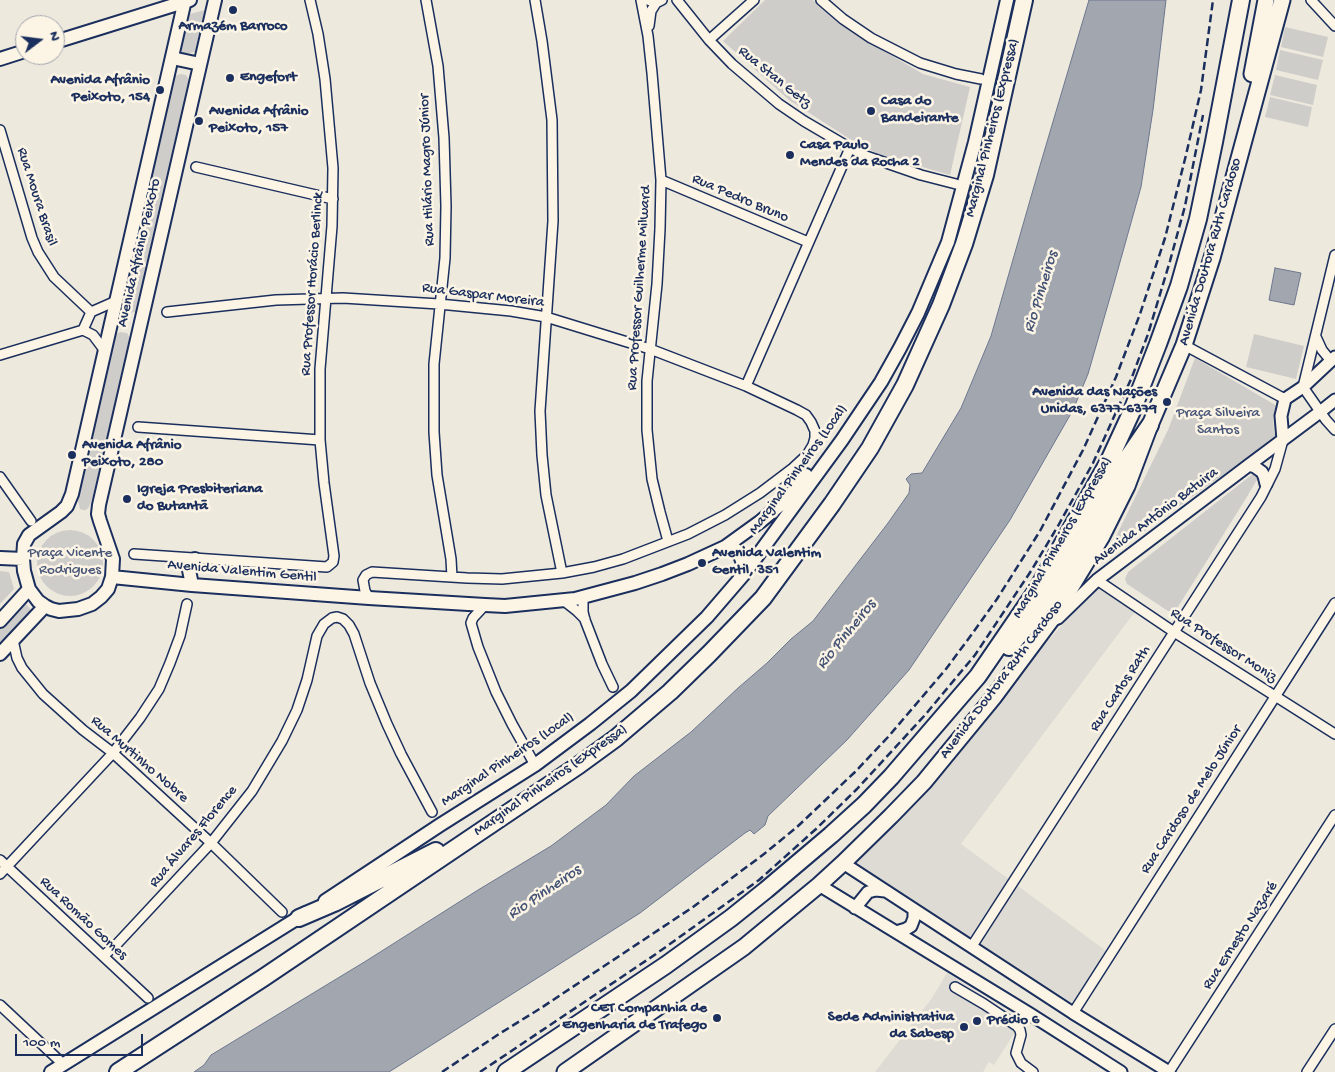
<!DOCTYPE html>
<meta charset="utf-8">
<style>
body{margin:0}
#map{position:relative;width:1335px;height:1072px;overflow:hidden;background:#eee9dd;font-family:"Gochi Hand",sans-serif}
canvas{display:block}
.north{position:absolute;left:15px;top:15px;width:50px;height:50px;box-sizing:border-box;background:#fcf5e5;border:1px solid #a2a6af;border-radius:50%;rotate:75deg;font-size:14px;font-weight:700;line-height:20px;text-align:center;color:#1b2f5e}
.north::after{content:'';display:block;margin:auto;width:18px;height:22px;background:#1b2f5e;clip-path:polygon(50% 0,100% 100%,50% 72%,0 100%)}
.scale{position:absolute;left:15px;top:1034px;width:128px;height:22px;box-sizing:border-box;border:2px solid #1b2f5e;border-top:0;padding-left:6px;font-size:15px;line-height:18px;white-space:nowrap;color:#1b2f5e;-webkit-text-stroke:4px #fcf5e5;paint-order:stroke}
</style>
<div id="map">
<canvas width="1335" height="1072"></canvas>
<div class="north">N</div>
<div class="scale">100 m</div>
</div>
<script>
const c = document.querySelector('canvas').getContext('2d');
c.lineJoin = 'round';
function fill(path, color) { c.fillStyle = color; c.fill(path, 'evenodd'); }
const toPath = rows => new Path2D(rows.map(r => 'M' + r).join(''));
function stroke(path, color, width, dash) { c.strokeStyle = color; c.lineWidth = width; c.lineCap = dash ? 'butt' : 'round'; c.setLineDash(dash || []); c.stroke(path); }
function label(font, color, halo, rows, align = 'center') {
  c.font = font + ' "Gochi Hand",sans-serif'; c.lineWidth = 5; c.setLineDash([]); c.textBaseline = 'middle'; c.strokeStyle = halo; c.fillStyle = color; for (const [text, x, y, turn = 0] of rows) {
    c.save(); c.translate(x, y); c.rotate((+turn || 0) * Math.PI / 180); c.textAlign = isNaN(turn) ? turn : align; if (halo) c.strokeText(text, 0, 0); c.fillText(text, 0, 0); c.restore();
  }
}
const built = toPath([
 [1099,584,1137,609,961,844,1109,953,1076,1005,853,864,946,771,1003,699,1038,652],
 [947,973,1022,1021,994,1065,989,1062,983,1072,875,1072,932,998]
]);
const green = toPath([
 [765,0,813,0,862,38,923,74,970,87,950,175,878,154,853,141,789,100,723,41],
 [205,10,195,52,184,54,181,50,190,14],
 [1285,27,1328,37,1323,57,1281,47],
 [1280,50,1323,60,1318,80,1276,70],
 [180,74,186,75,189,80,136,312,128,313,125,312,122,309,175,76],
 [1275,75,1317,85,1313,105,1270,95],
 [1270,97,1312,107,1308,127,1265,117],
 [120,332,127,333,130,338,93,496,89,507,86,510,83,510,80,509,78,500,116,334],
 [1254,334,1304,346,1296,379,1246,367],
 [1195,358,1277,406,1273,418,1274,432,1276,437,1105,559,1168,430],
 [1254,473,1257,475,1258,478,1245,500,1176,610,1172,611,1168,611,1127,584,1125,579,1128,572],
 '37 563a33 33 0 1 1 66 0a33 33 0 1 1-66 0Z',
 [0,571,9,572,14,589,0,604],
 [25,603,33,612,0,646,0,629]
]);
const water = toPath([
 [1089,0,1166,0,1153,110,1141,187,1113,287,1088,374,1073,410,1010,520,909,670,847,740,768,816,765,825,754,834,750,830,745,833,640,913,389,1072,194,1072,204,1065,211,1055,366,961,478,890,551,846,606,805,634,776,691,732,738,688,767,663,791,639,813,621,888,523,909,493,910,485,906,479,911,474,922,473,961,408,991,336,1039,169,1089,0],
 [1275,268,1301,273,1294,305,1269,300,1275,268]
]);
const minor = toPath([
 [426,0,438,66,444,138,446,206,445,258,434,364,434,432,437,475,451,559,452,577],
 [535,0,542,41,552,120,553,221,540,411,542,455,546,495,562,573],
 [641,0,648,36,652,73,661,180,660,229,657,284,647,381,647,430,652,479,660,512,668,541],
 [648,0,656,3,662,0],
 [677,0,709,40,732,64,779,104,804,121,850,148,866,156,921,175,956,184],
 [821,0,843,19,871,38,920,63,956,74,981,79],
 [1311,0,1335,26],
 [649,26,651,11,656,3],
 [709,40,754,0],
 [0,130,32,238,38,252,54,277,91,312],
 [196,167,333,199],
 [661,180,808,242],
 [1335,255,1303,387,1326,420,1335,430],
 [167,312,276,300,343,298,439,304,511,311,546,317,650,349,746,386,797,410,806,415,811,422,815,431,815,438,813,445,807,455,793,468,760,493,725,515,688,534,623,559,594,567,562,573,502,579,467,578,372,572,366,575,363,580,365,591,369,598],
 [83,330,91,312,116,301],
 [1316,337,1322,350,1331,361],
 [1184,345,1285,399],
 [0,355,83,330,93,335,105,351],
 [746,386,850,148],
 [138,427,320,440],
 [0,477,31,521],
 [134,554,327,567,333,562,334,556,324,483,320,440,320,369,332,226,333,168,325,79,318,34,310,0],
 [1097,580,1174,632,1335,734],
 [583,597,583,612,585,620,602,664,613,687],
 [563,600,577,611,585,619],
 [485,605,473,618,471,623,478,647,496,692,512,724,535,765],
 [13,640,17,658,22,668,43,694,83,730,113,753,211,843,282,912],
 [0,860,148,998],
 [0,874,113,753,140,718,159,689,170,663,180,636,187,604],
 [972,946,1261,497,1275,469,1283,440],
 [103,956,116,945,211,843,252,791,282,741,297,710,307,680,317,636,324,624,332,618,337,617,343,619,349,625,354,634,370,683,387,724,401,754,432,812],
 [955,987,984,1004,1017,1026,1020,1030,1021,1035,1016,1053,1021,1063,1033,1072],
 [0,1005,63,1064],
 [1073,1013,1335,603],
 [1169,1072,1335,815],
 [1307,1072,1335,1029]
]);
const tertiary = toPath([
 [1283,440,1281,416,1285,399,1303,387,1335,357],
 [1249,465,1255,467,1262,472,1264,476,1266,484],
 [1053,620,1058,618,1097,580,1249,465,1320,412,1335,400],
 [843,863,1073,1013,1169,1072],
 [819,885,1030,1014,1121,1072],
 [855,908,868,892,876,890,885,891],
 [896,932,906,929,911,926,914,918,914,910]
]);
const secondary = toPath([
 [185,0,72,494,67,506,61,512,29,535,24,544,23,559,24,571,29,589,38,601,45,606,51,609,59,611,78,609,92,604,101,597,108,589,112,577,113,559,100,521,98,514,99,505,215,0],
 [55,42,190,0],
 [172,58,200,64],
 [0,59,25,51],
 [725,547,735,549,738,551,743,563,744,574],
 [0,558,23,559],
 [112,577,192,585,369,598,485,605,505,606,575,599,635,583,662,574,688,564,725,547,761,521,779,506,794,490,806,475],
 [192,585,189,570,191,561,195,559],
 [0,621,29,589],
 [0,654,45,606],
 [325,901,440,825,535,765,590,724,631,691,707,617,744,574,842,440,881,382,900,348,918,313,948,242,975,142,1007,0],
 [51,1072,306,913]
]);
const trunk = toPath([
 [1252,74,1266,0],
 [565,1072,744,947,819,885,843,863,891,816,924,782,993,698,1051,620,1102,536,1127,486,1150,425,1184,345,1212,258,1282,0]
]);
const motorway = toPath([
 [1009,647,1025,628,1059,581,1083,540,1124,463,1150,425],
 [299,918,334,903,436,851],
 [118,1072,263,978,579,765,616,738,670,692,709,654,763,598,832,504,870,448,905,385,941,305,964,244,985,175,1024,0],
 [506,1072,666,965,731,918,766,890,831,835,864,805,891,777,978,676,1037,590,1108,463,1132,411,1158,344,1179,286,1198,219,1214,142,1241,0]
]);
const rail = toPath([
 [442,1072,499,1034,541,1008,693,907,764,854,797,827,855,772,888,737,946,669,972,634,997,599,1040,531,1083,450,1116,377,1140,314,1165,238,1186,155,1201,90,1213,0],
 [480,1072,656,954,759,880,816,829,857,789,925,715,975,655,1031,571,1058,526,1093,463,1132,377,1148,334,1170,261,1185,206,1203,115]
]);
const markers = [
 [233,10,5,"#1b2f5e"],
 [230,78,5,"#1b2f5e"],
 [160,90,5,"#1b2f5e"],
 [871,111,5,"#1b2f5e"],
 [199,121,5,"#1b2f5e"],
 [790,155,5,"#1b2f5e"],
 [1167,402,5,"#1b2f5e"],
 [72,455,5,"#1b2f5e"],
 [127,499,5,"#1b2f5e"],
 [702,563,5,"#1b2f5e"],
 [717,1018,5,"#1b2f5e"],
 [977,1021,5,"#1b2f5e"],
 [964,1027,5,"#1b2f5e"]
];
const poiNames = [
 ["Armazém Barroco",233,27,"center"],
 ["Engefort",240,78],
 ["Avenida Afrânio",150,81,"right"],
 ["Peixoto, 154",150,98,"right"],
 ["Casa do",881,102],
 ["Bandeirante",881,119],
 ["Avenida Afrânio",209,112],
 ["Peixoto, 157",209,129],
 ["Casa Paulo",800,146],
 ["Mendes da Rocha 2",800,163],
 ["Avenida das Nações",1157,393,"right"],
 ["Unidas, 6377-6379",1157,410,"right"],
 ["Avenida Afrânio",82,446],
 ["Peixoto, 280",82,463],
 ["Igreja Presbiteriana",137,490],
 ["do Butantã",137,507],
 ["Avenida Valentim",712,554],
 ["Gentil, 351",712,571],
 ["CET Companhia de",707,1009,"right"],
 ["Engenharia de Trafego",707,1026,"right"],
 ["Sede Administrativa",954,1018,"right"],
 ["da Sabesp",954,1035,"right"],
 ["Prédio 6",987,1021]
];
const streetNames = [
 ["Rua Stan Getz",774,78,39],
 ["Marginal Pinheiros (Expressa)",993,128,-76],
 ["Rua Hilário Magro Júnior",428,170,-92],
 ["Rua Moura Brasil",36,197,72],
 ["Rua Pedro Bruno",740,199,23],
 ["Avenida Doutora Ruth Cardoso",1211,252,-74],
 ["Avenida Afrânio Peixoto",140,253,-77],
 ["Rua Professor Horácio Berlinck",313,284,-86],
 ["Rua Professor Guilherme Milward",640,288,-86],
 ["Rua Gaspar Moreira",483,296,7],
 ["Marginal Pinheiros (Local)",799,470,-54],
 ["Avenida Antônio Batuira",1156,517,-37],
 ["Marginal Pinheiros (Expressa)",1063,538,-60],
 ["Avenida Valentim Gentil",242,572,5],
 ["Rua Professor Moniz",1223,646,33],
 ["Avenida Doutora Ruth Cardoso",1002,680,-53],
 ["Rua Carlos Rath",1121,689,-57],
 ["Rua Murtinho Nobre",139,760,41],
 ["Marginal Pinheiros (Local)",508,760,-34],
 ["Marginal Pinheiros (Expressa)",551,781,-35],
 ["Rua Cardoso de Melo Júnior",1192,800,-57],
 ["Rua Álvares Florence",194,837,-50],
 ["Rua Romão Gomes",83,919,43],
 ["Rua Ernesto Nazaré",1241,936,-57]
];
const parkNames = [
 ["Praça Silveira",1218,414],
 ["Santos",1218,431],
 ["Praça Vicente",70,554],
 ["Rodrigues",70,571]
];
const waterNames = [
 ["Rio Pinheiros",1042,292,-73],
 ["Rio Pinheiros",847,635,-51],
 ["Rio Pinheiros",545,893,-34]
];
fill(built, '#dedbd4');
fill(green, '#cfcdca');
fill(water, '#a2a7af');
stroke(water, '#6c778f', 1);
stroke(minor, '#1b2f5e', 12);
stroke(tertiary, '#1b2f5e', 15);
stroke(secondary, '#1b2f5e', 16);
stroke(trunk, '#1b2f5e', 19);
stroke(motorway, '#1b2f5e', 20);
stroke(minor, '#fcf5e5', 9);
stroke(tertiary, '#fcf5e5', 11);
stroke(secondary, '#fcf5e5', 12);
stroke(trunk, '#fcf5e5', 15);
stroke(motorway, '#fcf5e5', 16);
stroke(rail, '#1b2f5e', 2.5, [8, 4]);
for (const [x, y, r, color] of markers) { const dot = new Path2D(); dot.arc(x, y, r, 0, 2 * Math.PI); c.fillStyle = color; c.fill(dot); stroke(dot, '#fcf5e5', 2); }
label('bold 15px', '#1b2f5e', '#fcf5e5', poiNames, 'left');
label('15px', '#1b2f5e', '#fcf5e5', streetNames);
label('15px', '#485679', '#fcf5e5', parkNames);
label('italic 16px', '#445376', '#fcf5e5', waterNames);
</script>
